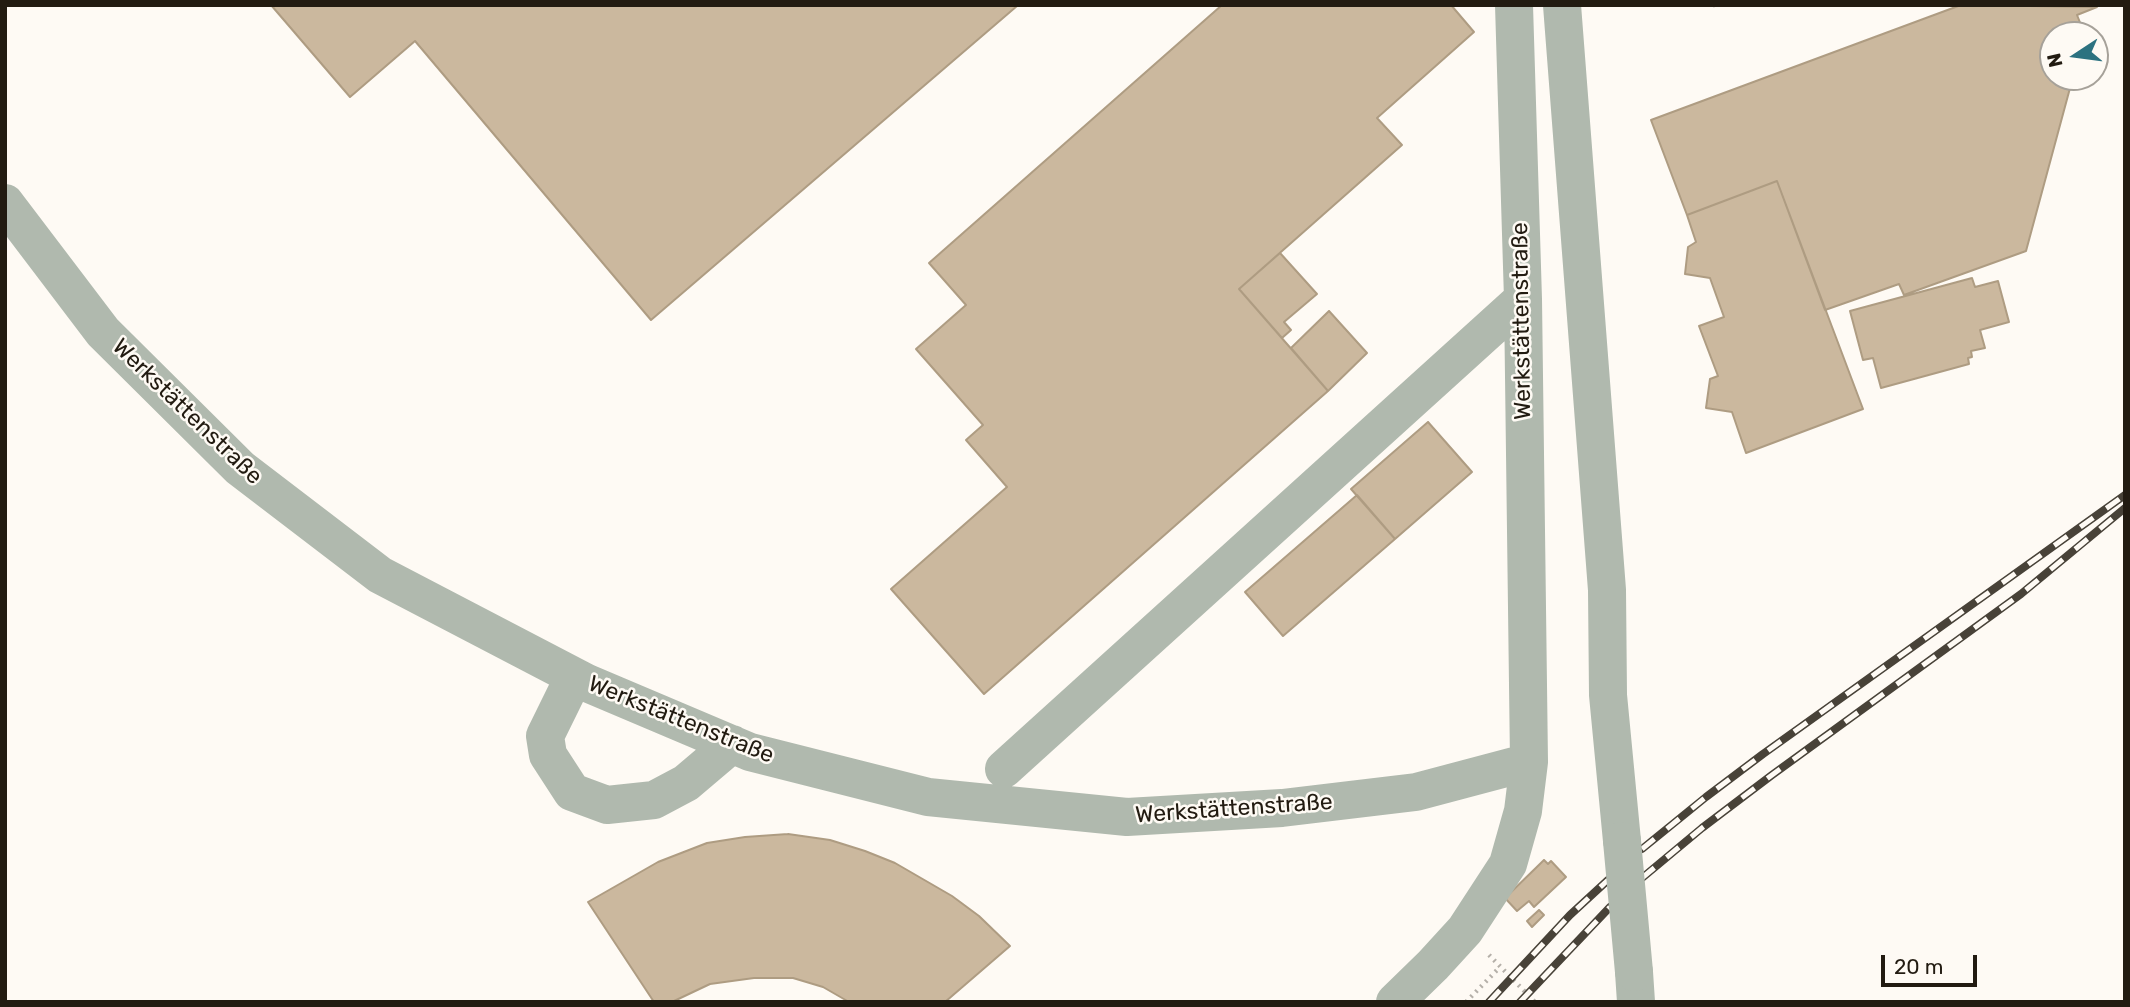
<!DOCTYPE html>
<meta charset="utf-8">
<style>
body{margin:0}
#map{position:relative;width:2130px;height:1007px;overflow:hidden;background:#fefaf4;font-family:Rubik,sans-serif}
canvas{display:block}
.frame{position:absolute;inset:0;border:7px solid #221b11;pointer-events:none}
.north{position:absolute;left:2039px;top:21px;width:70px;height:70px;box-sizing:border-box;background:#fefaf4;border:2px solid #a6a199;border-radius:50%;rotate:257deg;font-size:19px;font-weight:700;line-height:28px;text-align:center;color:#221b11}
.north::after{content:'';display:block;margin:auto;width:24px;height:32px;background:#2c7280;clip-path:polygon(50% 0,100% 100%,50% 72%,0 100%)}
.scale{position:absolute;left:1881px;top:955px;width:96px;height:32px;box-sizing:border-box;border:4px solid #221b11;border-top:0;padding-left:9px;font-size:21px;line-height:24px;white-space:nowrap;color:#221b11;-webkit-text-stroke:5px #fefaf4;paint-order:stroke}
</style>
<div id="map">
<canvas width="2130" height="1007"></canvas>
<div class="frame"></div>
<div class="north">N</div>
<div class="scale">20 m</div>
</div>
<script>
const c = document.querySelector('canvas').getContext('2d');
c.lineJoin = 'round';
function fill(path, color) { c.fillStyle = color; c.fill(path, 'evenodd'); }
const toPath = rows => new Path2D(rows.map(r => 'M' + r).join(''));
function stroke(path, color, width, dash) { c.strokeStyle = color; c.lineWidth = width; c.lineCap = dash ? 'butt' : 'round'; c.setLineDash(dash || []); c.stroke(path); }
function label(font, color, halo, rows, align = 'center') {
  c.font = font + ' Rubik,sans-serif'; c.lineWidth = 5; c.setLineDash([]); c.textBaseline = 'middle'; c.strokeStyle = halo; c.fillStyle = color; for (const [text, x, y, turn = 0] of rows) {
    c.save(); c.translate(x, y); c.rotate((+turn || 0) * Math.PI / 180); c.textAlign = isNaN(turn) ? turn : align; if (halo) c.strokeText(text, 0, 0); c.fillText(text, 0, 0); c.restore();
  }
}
const building = toPath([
 [271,5,1017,5,1017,6,651,320,415,41,350,97,271,5],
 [1222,5,1451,5,1474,32,1377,118,1402,145,1239,289,1328,391,984,694,891,589,1007,487,966,440,983,425,916,349,966,305,929,263,1222,5],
 [1961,5,2097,7,2077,15,2085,35,2053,35,2053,77,2073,77,2026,251,1904,295,1899,284,1825,310,1777,181,1687,215,1651,120,1961,5],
 [1777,181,1863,409,1746,453,1732,412,1706,408,1710,379,1718,376,1699,326,1724,317,1710,278,1685,274,1688,247,1696,242,1687,215,1777,181],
 [1280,253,1317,294,1284,322,1291,330,1282,338,1239,289,1280,253],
 [1972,278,1975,287,1998,281,2009,322,1980,330,1985,348,1971,351,1972,357,1968,358,1969,364,1881,388,1873,358,1863,360,1850,311,1972,278],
 [1329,311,1367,353,1328,391,1291,348,1329,311],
 [1428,422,1472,472,1395,539,1351,489,1428,422],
 [1357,495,1395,539,1283,636,1245,592,1357,495],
 [788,834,830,840,865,851,895,863,952,896,979,916,1010,946,945,1002,849,1002,823,987,793,978,754,978,710,984,672,1002,654,1002,588,902,658,862,707,843,745,837,788,834],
 [1544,860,1548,864,1551,861,1566,877,1534,907,1529,901,1517,911,1505,898,1544,860],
 [1539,910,1544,915,1532,927,1527,921,1539,910]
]);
const path = toPath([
 [1715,5,1716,8],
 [1489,955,1535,1002],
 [1466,1002,1500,967]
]);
const minor = toPath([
 [1562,5,1607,590,1608,695,1622,841],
 [5,203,103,332,240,468,380,575,587,683,750,752,928,797,1127,817,1282,808,1416,792,1529,762],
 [574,677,545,736,548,755,572,792,607,805,654,800,686,783,732,744],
 [1004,769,1523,299],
 [1634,972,1636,1002],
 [1395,1002,1433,965,1465,930,1508,864,1523,811,1529,762,1523,299,1514,5]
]);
const rail = toPath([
 [1642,849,1706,797,1763,754,2125,495],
 [1642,878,1702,828,1772,775,2021,594,2125,508],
 [1489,1002,1570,915,1608,880],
 [1520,1002,1610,907]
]);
const minorBridge = toPath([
 [1622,841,1634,972]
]);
const streetNames = [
 ["Werkstättenstraße",1522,321,-91],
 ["Werkstättenstraße",187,412,44],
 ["Werkstättenstraße",681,720,22],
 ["Werkstättenstraße",1234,809,-4]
];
fill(building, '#cbb89e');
stroke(building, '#ae9c82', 2);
stroke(path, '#b5b0a9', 4.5, [2, 5]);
stroke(minor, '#b0b9ae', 38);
stroke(rail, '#484238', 8);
stroke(rail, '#fefaf4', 5, [16]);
stroke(minorBridge, '#b0b9ae', 38);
label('23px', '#221b11', '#fefaf4', streetNames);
</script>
